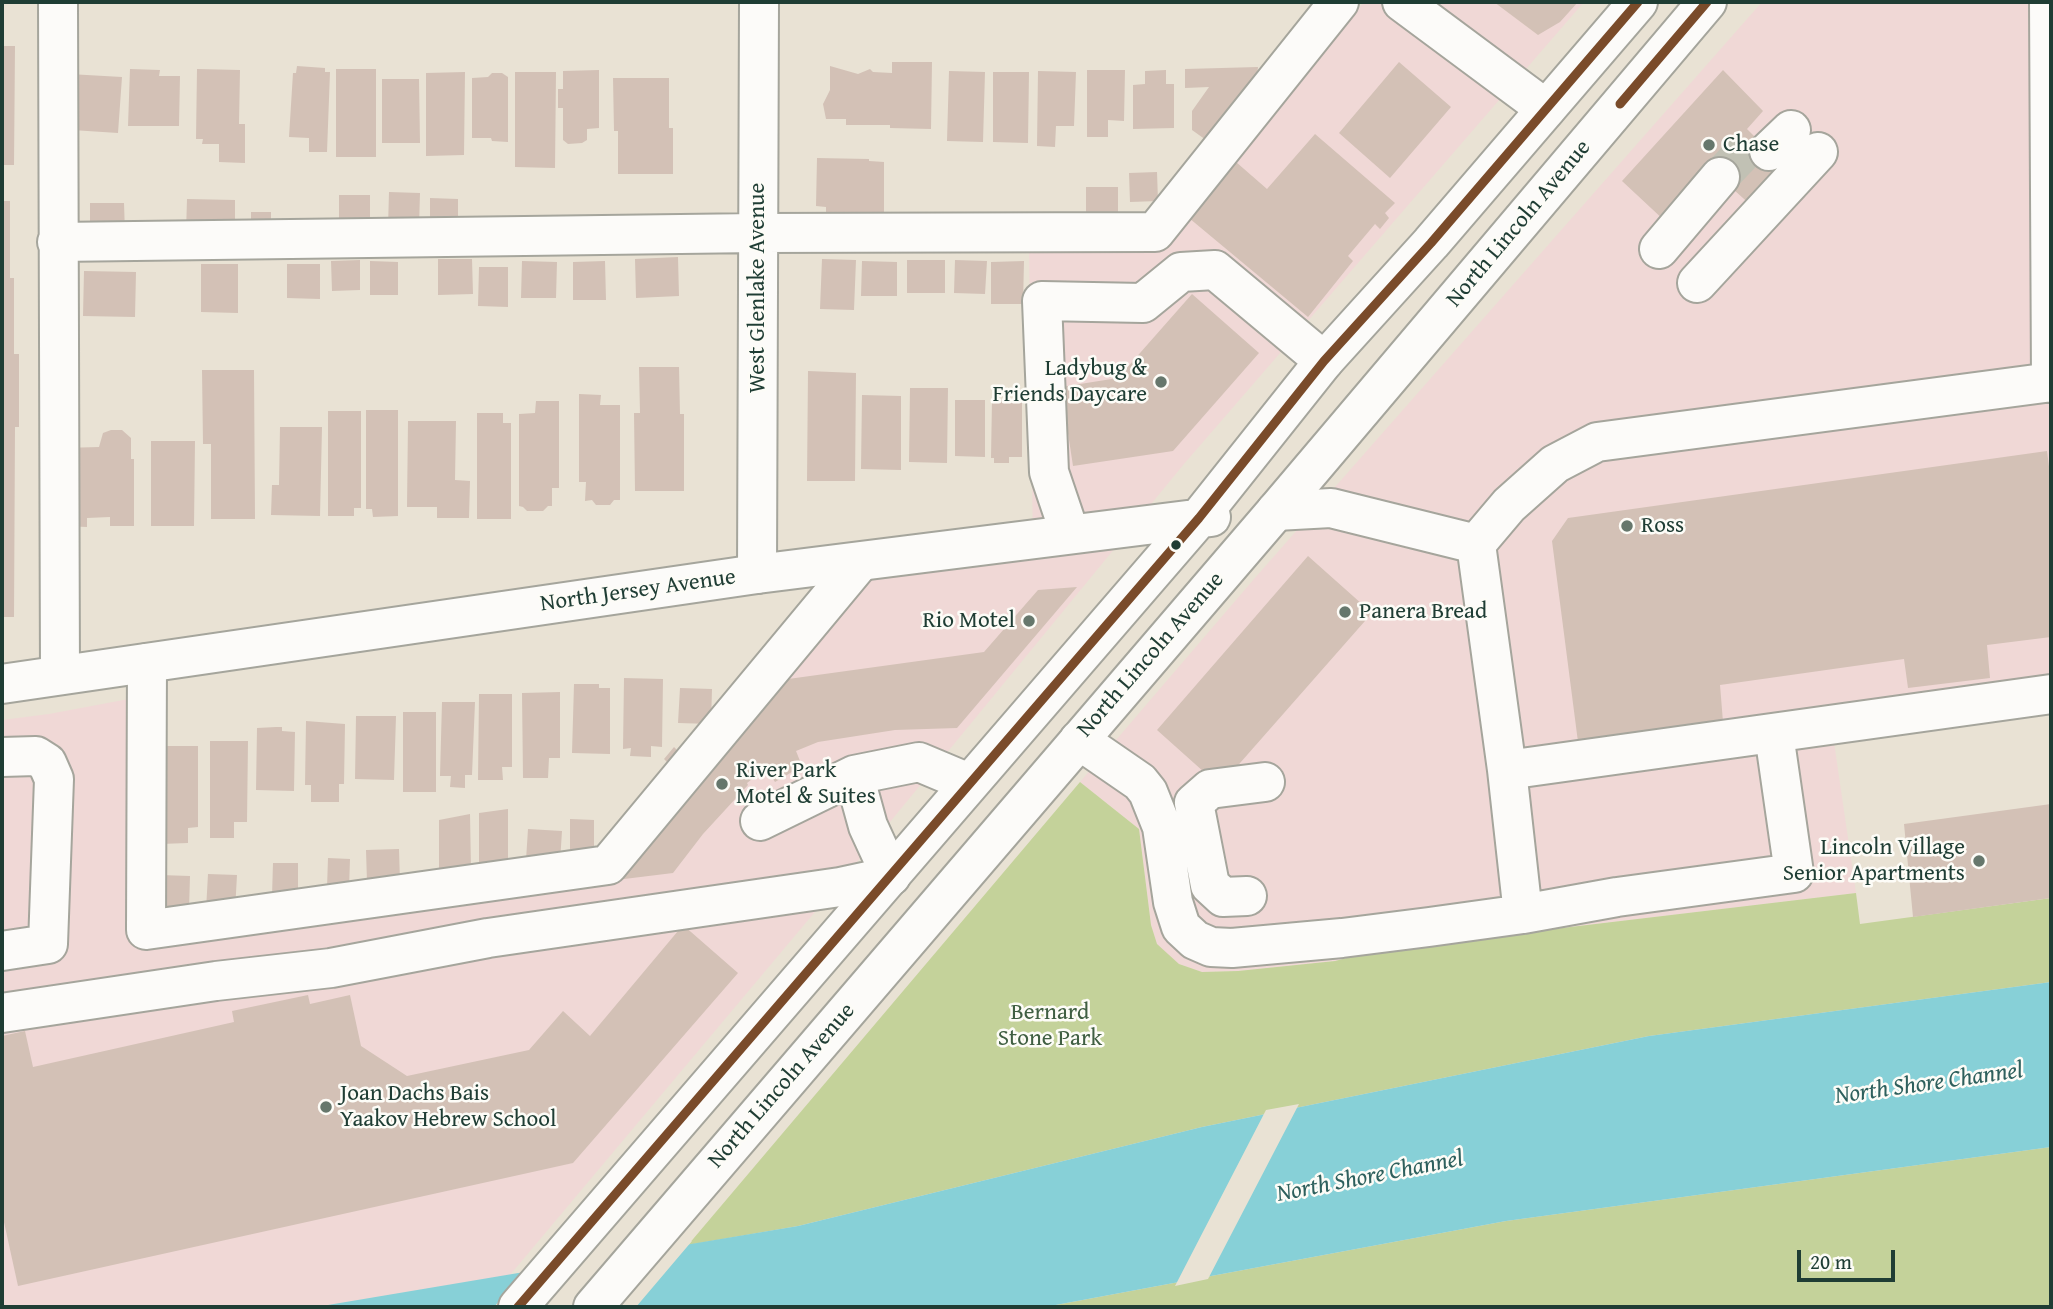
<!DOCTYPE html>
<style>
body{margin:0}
#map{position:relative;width:2053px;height:1309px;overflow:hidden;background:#e9e2d4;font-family:"Gentium Book Plus",serif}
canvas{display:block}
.frame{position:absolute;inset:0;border:4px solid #1f3d34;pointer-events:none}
.scale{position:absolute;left:1797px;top:1250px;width:98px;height:32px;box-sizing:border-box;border:4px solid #1f3d34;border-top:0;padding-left:9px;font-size:21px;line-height:24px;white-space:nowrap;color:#1f3d34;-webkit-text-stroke:5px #fdfcf7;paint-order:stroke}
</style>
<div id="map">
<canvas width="2053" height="1309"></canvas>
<div class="frame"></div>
<div class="scale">20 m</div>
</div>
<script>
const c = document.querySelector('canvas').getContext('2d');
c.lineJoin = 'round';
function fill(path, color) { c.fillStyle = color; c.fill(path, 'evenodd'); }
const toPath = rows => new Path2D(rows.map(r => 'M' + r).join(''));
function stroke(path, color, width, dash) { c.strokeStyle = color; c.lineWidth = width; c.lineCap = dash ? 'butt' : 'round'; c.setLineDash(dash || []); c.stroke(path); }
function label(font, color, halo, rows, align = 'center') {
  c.font = font + ' "Gentium Book Plus",serif'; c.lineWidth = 5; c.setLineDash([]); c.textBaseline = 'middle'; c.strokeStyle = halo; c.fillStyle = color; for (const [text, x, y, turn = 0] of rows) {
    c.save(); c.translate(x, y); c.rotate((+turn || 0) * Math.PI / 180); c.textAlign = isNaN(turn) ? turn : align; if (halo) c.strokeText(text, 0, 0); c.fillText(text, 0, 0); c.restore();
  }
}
const built = toPath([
 [1364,2,1584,2,1184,464,867,850,510,1275,316,1307,2,1307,2,720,49,714,134,698,131,939,605,875,857,573,1033,551,1029,246,1187,215],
 [1762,2,2051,2,2051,680,1829,708,1856,893,1377,950,1335,961,1238,971,1202,972,1179,964,1157,945,1151,925,1139,829,1080,782,1254,579]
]);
const green = toPath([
 [1080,782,1139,829,1151,925,1157,944,1179,964,1202,972,1238,971,1335,961,1377,950,1856,893,1860,924,2051,898,2051,982,1649,1036,1202,1127,798,1226,688,1245],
 [2051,1147,2051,1307,1045,1307,1506,1221]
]);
const water = toPath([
 [2051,982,2051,1147,1506,1221,1045,1307,316,1307,798,1226,1202,1127,1649,1036]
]);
const pier = toPath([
 [1299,1104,1208,1279,1175,1286,1266,1110],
 [692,1241,636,1307,494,1307,527,1268]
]);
const building = toPath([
 [1494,2,1578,2,1560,22,1538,35],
 [2,46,15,46,14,165,2,165],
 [892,62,932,62,931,129,890,128,890,125,846,125,846,119,826,119,823,104,830,90,830,66,858,74,870,69,873,72,892,73],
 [1399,62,1451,107,1390,178,1339,133],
 [297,66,325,68,325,72,330,72,327,152,309,152,309,138,289,137,293,73,296,73],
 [1258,67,1256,86,1206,140,1192,130,1192,111,1209,87,1185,88,1185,69],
 [130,69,160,70,159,76,180,76,179,126,128,126],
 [197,69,240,70,239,124,245,124,245,163,219,162,219,144,202,144,203,139,196,139],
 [336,69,376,69,376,157,336,157],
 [599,70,599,128,587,129,587,140,582,143,568,144,563,140,563,108,558,108,558,89,563,89,563,71],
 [1087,70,1125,70,1124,121,1108,120,1108,137,1087,137],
 [1166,70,1166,84,1174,84,1174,128,1133,129,1133,85,1145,84,1145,71],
 [1723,70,1763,111,1747,129,1783,165,1763,216,1714,172,1666,222,1622,181],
 [949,71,985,72,983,142,947,141],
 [1038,71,1076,72,1074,126,1056,126,1055,147,1037,146],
 [465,72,464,155,426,156,426,73],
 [515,72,556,72,555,168,515,167],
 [993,72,1029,72,1028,143,993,142],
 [492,73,502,73,508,77,508,142,492,141,491,138,472,138,472,78,488,77],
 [69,74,122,77,118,133,72,130],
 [613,78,669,78,669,128,673,128,673,174,618,174,618,131,614,131],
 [382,79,419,79,420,143,382,143],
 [1315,134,1395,203,1385,213,1389,218,1380,229,1375,224,1348,256,1353,261,1308,317,1189,218,1236,162,1267,189],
 [817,158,869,159,869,161,884,162,884,223,826,223,826,207,816,206],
 [1157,172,1158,201,1130,202,1129,173],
 [1086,187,1118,187,1118,221,1086,220],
 [389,192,420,193,419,227,388,227],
 [339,195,370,195,370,230,339,229],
 [430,198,458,199,458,229,430,229],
 [187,199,235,200,235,233,186,233],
 [2,201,10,201,10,278,14,278,14,354,19,354,19,427,15,427,14,617,2,617],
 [90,203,124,203,125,233,90,234],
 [251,212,271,212,271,226,251,227],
 [678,257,679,296,636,298,635,259],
 [438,259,472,259,473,294,438,295],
 [822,259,856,260,854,310,820,309],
 [360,260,360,290,332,291,331,261],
 [907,260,945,260,945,293,907,293],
 [955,260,987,261,985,294,954,293],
 [370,261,398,262,398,295,370,295],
 [522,261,557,262,556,298,521,298],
 [605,261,606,300,573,300,573,262],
 [862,261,897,262,897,296,861,296],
 [1024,261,1023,304,991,304,991,262],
 [201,264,238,264,238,313,201,312],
 [287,264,320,264,320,299,287,298],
 [479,267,508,267,508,307,478,306],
 [84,271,136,272,135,317,83,316],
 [1192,294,1259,353,1173,451,1073,466,1061,387,1118,378],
 [639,367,679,367,680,414,684,414,684,491,635,491,634,413,640,413],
 [202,370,254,370,255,519,211,519,211,444,203,444],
 [808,371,856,373,855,481,807,481],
 [910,388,948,388,947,463,909,462],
 [579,394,601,395,600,405,620,405,620,500,614,500,610,505,596,505,592,500,585,501,586,482,579,482],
 [862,395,901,396,901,470,861,469],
 [955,400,985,400,985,457,955,456],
 [992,400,1022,400,1022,457,1009,457,1009,463,994,463,994,458,991,458],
 [536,401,559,401,559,488,552,488,552,506,548,506,543,511,527,511,523,507,519,506,519,414,535,413],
 [366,410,398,410,398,516,373,517,372,509,366,509],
 [328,411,361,411,361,508,354,508,354,516,328,516],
 [477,413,503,413,503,423,511,423,511,519,477,519],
 [408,421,456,421,455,480,470,481,469,518,437,518,437,507,407,507],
 [280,427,322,427,320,516,271,515,272,485,279,485],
 [111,430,122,430,131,438,131,459,134,459,134,526,110,526,110,517,87,518,87,527,63,526,63,448,99,447,103,433],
 [151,441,195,441,194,526,151,526],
 [2047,451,2051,482,2051,637,1987,645,1990,678,1908,688,1904,659,1720,685,1723,722,1578,742,1552,541,1568,518],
 [1308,556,1372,613,1233,771,1204,772,1157,730],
 [1077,587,957,728,895,730,818,742,796,751,802,766,775,782,766,768,747,783,748,785,703,834,673,873,616,880,781,680,984,652,1038,590],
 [624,678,663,679,662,747,651,746,651,757,630,756,631,748,623,749],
 [574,684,599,684,599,688,610,688,610,754,572,753],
 [680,688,712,689,711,724,678,723],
 [560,692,560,758,549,758,548,778,523,778,522,693],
 [479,694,512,694,512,767,502,767,503,780,478,780],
 [442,702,475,702,472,775,465,775,465,788,450,787,451,776,440,776],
 [403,712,436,712,436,792,403,792],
 [356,716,396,716,394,780,355,779],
 [306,721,345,724,344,784,339,784,339,802,311,802,311,785,305,785],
 [276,727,282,727,282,731,295,732,294,791,256,790,257,728],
 [210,741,248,741,247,822,234,822,234,838,210,838],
 [161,746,198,746,198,827,188,828,188,843,160,844],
 [674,747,681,754,671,766,664,759],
 [2051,804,2051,898,1913,917,1904,824],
 [508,809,508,865,479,870,479,813],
 [470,814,471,871,439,875,439,820],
 [570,819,594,820,594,854,570,855],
 [528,829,562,831,560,862,526,860],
 [399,849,400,882,367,882,366,850],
 [328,858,350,859,349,889,327,888],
 [273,863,298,863,298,896,272,896],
 [208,874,237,875,235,911,206,910],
 [160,875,190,876,189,910,159,909],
 [683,925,738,973,573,1163,18,1286,2,1213,2,1036,25,1031,33,1067,234,1022,232,1011,308,995,310,1004,350,995,361,1046,407,1076,529,1050,563,1011,590,1036]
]);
const minorTunnel = toPath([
 [1720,177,1756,139]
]);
const minor = toPath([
 [58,2,60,675],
 [1402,2,1546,109],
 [2049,2,2051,383],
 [1769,151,1791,130],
 [57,242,758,233,1155,232,1339,2],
 [1659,249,1720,177],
 [1697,283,1818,152],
 [1276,511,1331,508,1476,544],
 [1070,534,1049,472,1042,301,1143,303,1181,272,1215,270,1324,361],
 [757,574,759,2],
 [147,663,146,930,608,865,859,563],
 [1079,740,1140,782,1148,792,1162,827,1173,902,1181,927,1195,940,1211,947,1232,948,1342,938,1429,927,1523,914,1617,897,1794,873,1774,734],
 [2,757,36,756,47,763,54,779,48,944,2,951],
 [1507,770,2051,694],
 [760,821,854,775],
 [1247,896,1223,897,1210,885,1194,803,1210,789,1265,782],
 [1523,914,1507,770,1476,544,1509,505,1555,464,1597,442,2051,382],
 [2,1013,216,981,331,968,488,938,840,887,891,876,868,826,854,775,919,762,969,783]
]);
const major = toPath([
 [2,684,757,574,1211,517],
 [518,1307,1199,518,1324,361,1431,243,1638,2],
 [593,1307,1276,511,1707,2]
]);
const bus1 = toPath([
 [1620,104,1707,2],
 [518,1307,1199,518,1324,361,1431,243,1638,2]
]);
const markers = [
 [1709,145,7,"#66776c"],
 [1161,382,7,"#66776c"],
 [1627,526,7,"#66776c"],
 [1176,545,6,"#1f3d34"],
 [1345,612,7,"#66776c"],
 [1029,621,7,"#66776c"],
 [722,784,7,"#66776c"],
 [1979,861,7,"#66776c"],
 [326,1107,7,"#66776c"]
];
const poiNames = [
 ["Chase",1723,145],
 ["Ladybug &",1147,369,"right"],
 ["Friends Daycare",1147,395,"right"],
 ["Ross",1641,526],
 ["Panera Bread",1359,612],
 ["Rio Motel",1015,621,"right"],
 ["River Park",736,771],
 ["Motel & Suites",736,797],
 ["Lincoln Village",1965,848,"right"],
 ["Senior Apartments",1965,874,"right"],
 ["Joan Dachs Bais",340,1094],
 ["Yaakov Hebrew School",340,1120]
];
const streetNames = [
 ["North Lincoln Avenue",1519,224,-50],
 ["West Glenlake Avenue",758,288,-90],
 ["North Jersey Avenue",638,591,-8],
 ["North Lincoln Avenue",1151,655,-49],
 ["North Lincoln Avenue",782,1086,-49]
];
const parkNames = [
 ["Bernard",1050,1013],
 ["Stone Park",1050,1039]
];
const waterNames = [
 ["North Shore Channel",1929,1084,-8],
 ["North Shore Channel",1370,1177,-11]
];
fill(built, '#f0d8d6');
fill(green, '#c4d29a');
fill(water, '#87d0d7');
fill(pier, '#e9e2d4');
fill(building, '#d3c1b6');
stroke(minorTunnel, '#c1c1b4', 38, [38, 19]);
stroke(minor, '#a5a59c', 42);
stroke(major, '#a5a59c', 42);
stroke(minor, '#fcfbf9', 38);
stroke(major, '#fcfbf9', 38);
stroke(bus1, '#7a4b2a', 9);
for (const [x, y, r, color] of markers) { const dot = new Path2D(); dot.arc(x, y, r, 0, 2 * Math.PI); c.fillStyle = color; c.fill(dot); stroke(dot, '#fdfcf7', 2.5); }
label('23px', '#1f3d34', '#fdfcf7', poiNames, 'left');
label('23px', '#1f3d34', '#fdfcf7', streetNames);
label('23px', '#405f42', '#fdfcf7', parkNames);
label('italic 24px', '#2e605d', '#fdfcf7', waterNames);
</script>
